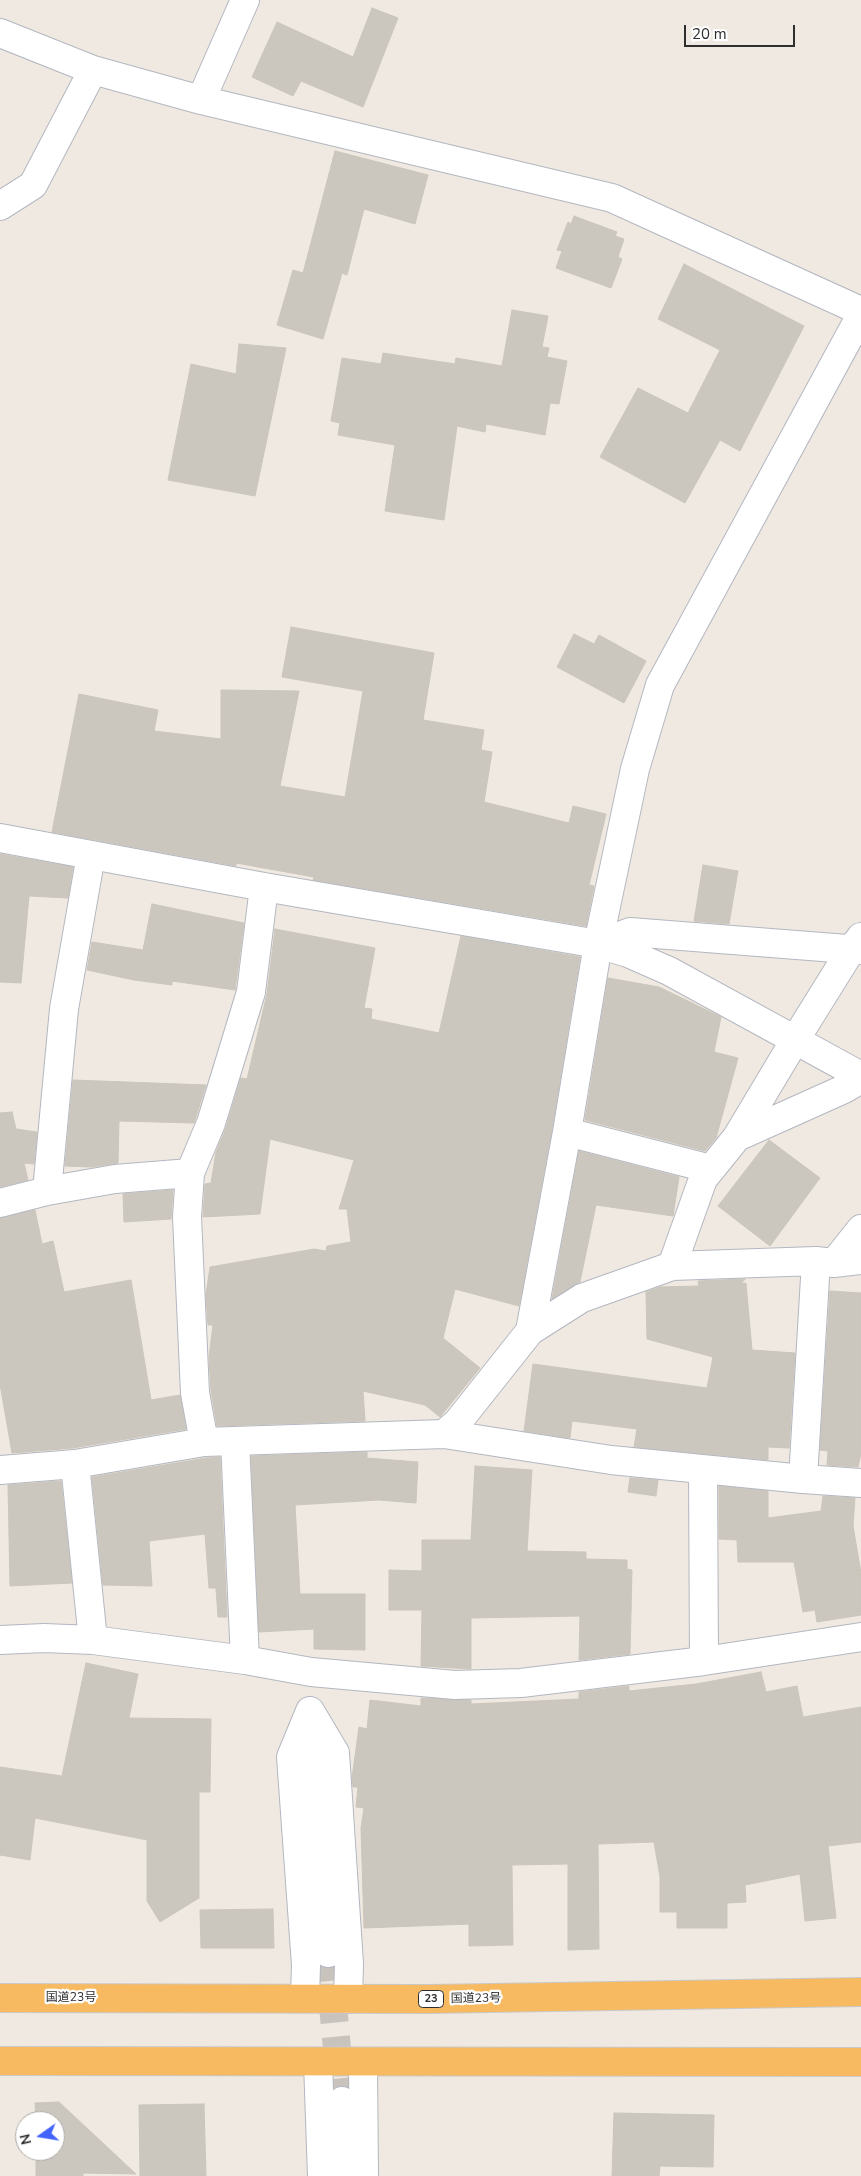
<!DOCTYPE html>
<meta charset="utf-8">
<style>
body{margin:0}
#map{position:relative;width:861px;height:2176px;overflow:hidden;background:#efe9e1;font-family:"Nunito Sans",sans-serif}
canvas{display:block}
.north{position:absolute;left:15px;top:2111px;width:50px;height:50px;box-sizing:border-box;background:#fff;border:1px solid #ababab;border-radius:50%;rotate:257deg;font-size:14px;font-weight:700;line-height:20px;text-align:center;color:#2e2e2e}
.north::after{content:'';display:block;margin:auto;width:18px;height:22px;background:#4264fb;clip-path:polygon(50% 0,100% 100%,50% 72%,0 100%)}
.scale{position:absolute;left:684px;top:25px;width:111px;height:22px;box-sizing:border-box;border:2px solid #2e2e2e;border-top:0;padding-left:6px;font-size:15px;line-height:18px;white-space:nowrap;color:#2e2e2e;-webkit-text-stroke:4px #fff;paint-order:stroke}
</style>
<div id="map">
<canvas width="861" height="2176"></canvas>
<div class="north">N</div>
<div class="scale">20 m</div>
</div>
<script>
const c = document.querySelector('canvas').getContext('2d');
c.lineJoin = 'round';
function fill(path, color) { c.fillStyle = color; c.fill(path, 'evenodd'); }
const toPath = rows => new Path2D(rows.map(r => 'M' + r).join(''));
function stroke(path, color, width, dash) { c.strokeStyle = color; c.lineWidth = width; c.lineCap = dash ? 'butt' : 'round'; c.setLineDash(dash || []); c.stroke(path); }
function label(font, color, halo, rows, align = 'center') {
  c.font = font + ' "Nunito Sans","Noto Sans JP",sans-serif'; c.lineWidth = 4.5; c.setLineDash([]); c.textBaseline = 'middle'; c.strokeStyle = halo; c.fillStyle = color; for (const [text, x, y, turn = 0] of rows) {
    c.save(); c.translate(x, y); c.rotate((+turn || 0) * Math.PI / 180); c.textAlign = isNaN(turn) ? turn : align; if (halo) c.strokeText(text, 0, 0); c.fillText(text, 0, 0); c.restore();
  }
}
const building = toPath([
 [372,8,398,18,363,107,301,81,293,96,252,77,277,22,353,57,372,8],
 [335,151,428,175,415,224,364,209,347,275,342,273,323,339,277,325,293,270,303,273,335,151],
 [574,216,617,232,615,236,624,239,618,257,622,259,611,288,556,268,562,251,557,250,568,222,571,224,574,216],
 [684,264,804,326,740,451,720,440,685,503,600,457,638,388,688,413,720,350,658,319,684,264],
 [512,310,548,316,542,347,549,348,547,357,567,361,559,404,550,403,545,435,486,424,485,432,457,426,444,520,385,511,395,445,338,435,340,423,331,421,342,358,381,364,383,353,455,364,456,358,502,366,512,310],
 [239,344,286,348,255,496,168,480,191,364,236,374,239,344],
 [291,627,434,653,423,720,484,730,481,750,492,752,484,802,569,823,573,806,606,814,589,885,594,886,586,926,313,880,314,877,236,863,236,866,52,832,79,694,158,710,154,731,221,739,221,690,299,691,280,786,345,797,363,691,282,677,291,627],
 [574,634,594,644,599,635,646,661,624,703,557,667,574,634],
 [0,854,73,867,68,898,29,896,21,983,0,982,0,854],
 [703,865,738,871,729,924,694,921,703,865],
 [152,904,244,923,235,990,172,981,172,985,134,980,87,970,92,942,143,950,152,904],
 [275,929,375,948,364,1008,372,1009,371,1019,439,1033,461,936,580,957,552,1129,519,1306,455,1289,443,1338,480,1368,440,1417,425,1405,363,1391,365,1421,217,1426,211,1391,209,1357,213,1325,208,1325,206,1295,210,1267,314,1249,326,1251,327,1246,351,1242,347,1209,339,1209,354,1160,270,1139,260,1214,203,1217,205,1184,211,1183,216,1152,226,1128,241,1078,247,1079,267,994,275,929],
 [608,978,659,987,721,1017,714,1052,738,1058,716,1138,705,1151,585,1120,608,978],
 [73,1080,206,1085,194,1123,119,1121,118,1163,91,1167,65,1166,73,1080],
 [12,1112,16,1129,37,1132,34,1164,24,1163,28,1180,0,1187,0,1113,12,1112],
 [769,1140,820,1178,770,1246,718,1206,769,1140],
 [579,1151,679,1177,673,1216,596,1205,580,1282,552,1299,579,1151],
 [173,1190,171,1219,124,1222,123,1194,173,1190],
 [35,1210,42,1244,53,1241,64,1292,131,1280,151,1400,180,1395,186,1429,73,1448,12,1453,0,1384,0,1218,35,1210],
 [745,1279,741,1284,746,1283,752,1350,795,1353,789,1448,768,1447,768,1460,634,1447,637,1429,572,1421,570,1438,524,1431,533,1364,707,1388,713,1357,647,1339,646,1292,660,1287,699,1286,698,1281,745,1279],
 [830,1291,861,1293,861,1453,858,1467,827,1465,828,1451,820,1450,830,1291],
 [367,1452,367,1458,418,1462,416,1503,379,1500,295,1505,300,1594,365,1594,365,1650,314,1649,314,1629,259,1632,251,1456,367,1452],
 [220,1457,227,1617,218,1617,216,1588,209,1588,205,1534,149,1541,152,1586,103,1585,92,1477,206,1458,220,1457],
 [475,1466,532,1470,527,1551,586,1552,586,1559,627,1560,627,1569,632,1570,630,1654,579,1660,580,1616,471,1618,471,1669,421,1666,422,1610,389,1610,389,1570,422,1571,422,1540,471,1540,475,1466],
 [630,1478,658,1480,656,1496,628,1492,630,1478],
 [61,1481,72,1583,10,1586,8,1485,61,1481],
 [719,1486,768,1491,768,1518,821,1511,823,1496,855,1498,853,1526,861,1573,861,1615,817,1622,815,1610,803,1612,794,1562,738,1562,737,1540,719,1539,719,1486],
 [86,1663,138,1674,129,1718,211,1719,210,1792,199,1792,199,1898,160,1922,147,1901,147,1840,35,1818,30,1860,0,1855,0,1767,62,1776,86,1663],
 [761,1672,766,1692,797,1686,803,1717,861,1707,861,1842,828,1846,836,1918,805,1921,800,1874,745,1885,746,1902,727,1903,727,1928,677,1928,677,1912,660,1912,660,1877,654,1842,598,1844,599,1949,568,1950,568,1864,512,1865,513,1945,469,1946,469,1924,364,1928,361,1828,364,1808,356,1807,358,1787,353,1787,352,1778,359,1727,367,1729,370,1700,421,1706,421,1698,471,1700,471,1704,579,1699,579,1692,629,1686,629,1691,696,1684,761,1672],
 [273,1909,274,1948,201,1948,200,1910,273,1909],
 [59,2102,136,2174,83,2173,83,2176,36,2176,36,2151,55,2151,55,2121,36,2121,35,2103,59,2102],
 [204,2104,206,2176,140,2176,139,2105,204,2104],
 [614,2113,714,2115,713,2167,660,2166,659,2176,612,2176,614,2113]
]);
const minorTunnel = toPath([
 [328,1953,342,2101]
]);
const minor = toPath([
 [0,33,93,70,201,100,612,198,861,311],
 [201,100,245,0],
 [0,206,33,185,93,70],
 [0,838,264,887,598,944,628,953,669,971,861,1076],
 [598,944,630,932,861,950],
 [567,1132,711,1169],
 [737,1137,844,1089,861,1079],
 [47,1191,64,1009,91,855],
 [0,1203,47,1191,115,1179,190,1173],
 [834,1263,861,1229],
 [672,1266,703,1179,737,1137,795,1040,851,950,861,937],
 [530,1331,567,1132,598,944,635,769,660,685,861,315],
 [444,1434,457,1423,530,1331,582,1298,672,1266,816,1261,834,1263,861,1260],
 [235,1441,245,1660],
 [204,1442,195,1393,187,1217,190,1173,211,1123,251,992,264,887],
 [703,1469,704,1661],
 [0,1470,75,1464],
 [803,1479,816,1261],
 [0,1640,44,1638,93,1640,245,1660,311,1672,455,1685,521,1683,704,1661,861,1637],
 [93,1640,75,1464,204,1442,444,1434,611,1460,803,1479,861,1483],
 [310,1711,335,1753,349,1964,348,1999],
 [311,1717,328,1953],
 [305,1998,306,1965,291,1757,310,1711],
 [318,2062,322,2176],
 [363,2062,364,2176],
 [342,2101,343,2176]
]);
const trunk = toPath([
 [0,1998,428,1999,861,1992],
 [0,2061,861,2062]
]);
const shields = [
 [431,1999,25]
];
const shieldNames = [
 ["23",431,1999]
];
const streetNames = [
 ["国道23号",71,1998],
 ["国道23号",476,1999,-1]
];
fill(building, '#cbc7bf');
stroke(building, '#cbc5ba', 1);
stroke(minorTunnel, '#c8c4bd', 28, [28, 14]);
stroke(minor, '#b4b7c1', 30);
stroke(trunk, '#c9c9c9', 30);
stroke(minor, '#fff', 28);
stroke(trunk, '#f8ba60', 28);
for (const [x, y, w] of shields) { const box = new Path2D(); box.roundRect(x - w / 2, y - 8.5, w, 17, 4); c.fillStyle = '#fff'; c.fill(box); stroke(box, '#2e2e2e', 1); }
label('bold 11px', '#2e2e2e', null, shieldNames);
label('12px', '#2e2e2e', '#fff', streetNames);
</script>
